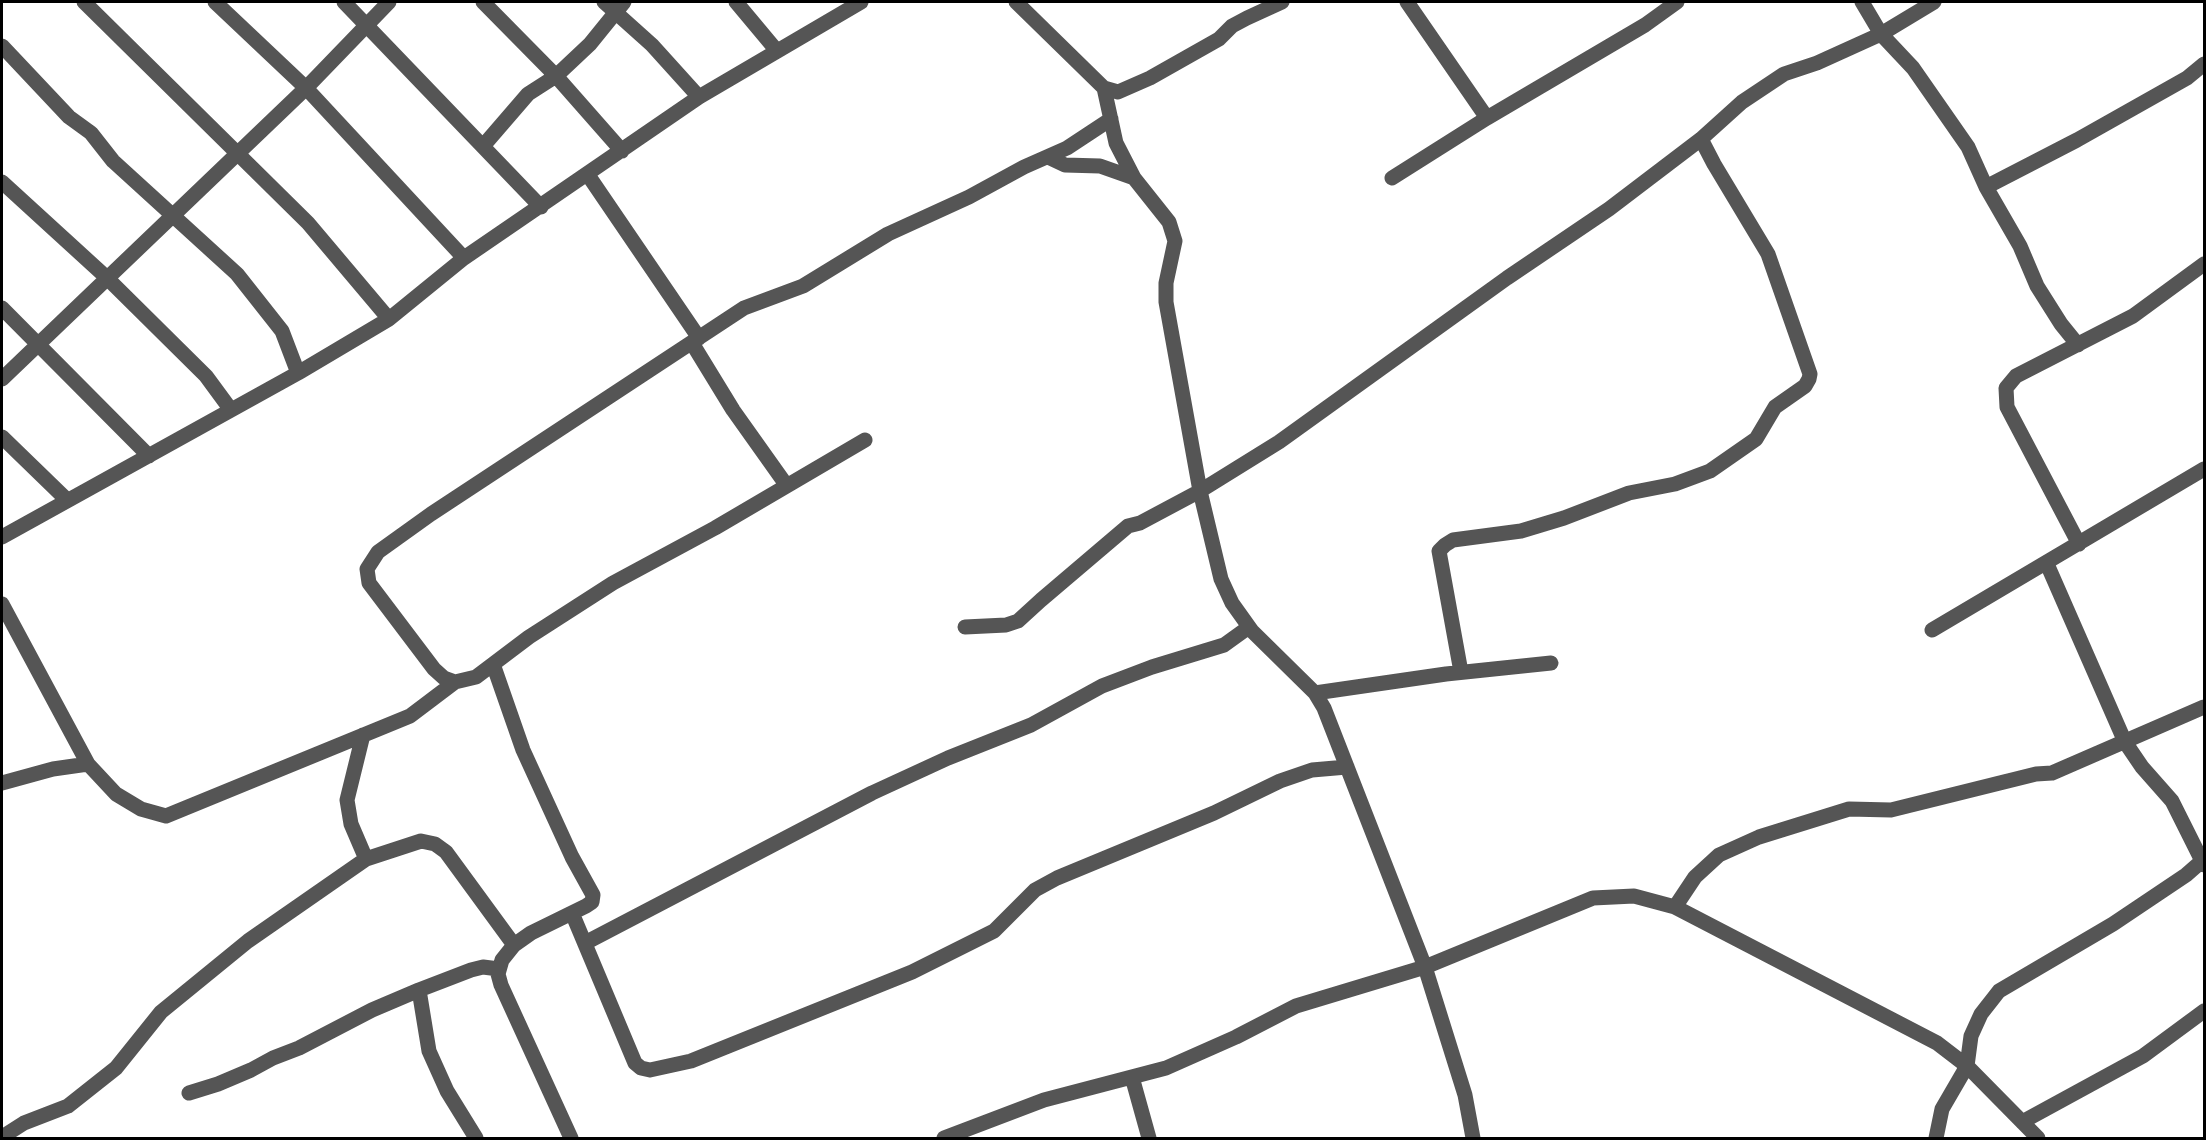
<!DOCTYPE html>
<style>
body{margin:0}
#map{position:relative;width:2206px;height:1140px;overflow:hidden;background:#fff;font-family:Helvetica,sans-serif}
canvas{display:block}
.frame{position:absolute;inset:0;border:3px solid #000;pointer-events:none}
</style>
<div id="map">
<canvas width="2206" height="1140"></canvas>
<div class="frame"></div>
</div>
<script>
const c = document.querySelector('canvas').getContext('2d');
c.lineJoin = 'round';
const toPath = rows => new Path2D(rows.map(r => 'M' + r).join(''));
function stroke(path, color, width, dash) { c.strokeStyle = color; c.lineWidth = width; c.lineCap = dash ? 'butt' : 'round'; c.setLineDash(dash || []); c.stroke(path); }
const minor = toPath([
 [84,2,308,223,389,319],
 [215,2,306,88,464,258],
 [344,2,541,207],
 [483,2,556,76,622,151],
 [604,2,652,45,699,97],
 [736,2,777,51],
 [1016,2,1104,88,1118,92,1150,78,1219,39,1232,26,1247,18,1282,2],
 [1407,2,1487,118],
 [1862,2,1881,34,1934,2],
 [2,46,69,117,91,133,113,161,237,274,282,331,298,373],
 [1104,88,1116,143,1134,178,1169,222,1175,241,1166,283,1166,302,1200,491,1221,579,1232,603,1252,631,1315,693,1324,708,1425,967,1465,1095,1473,1138],
 [484,145,528,94,556,76,590,44,624,2],
 [1048,157,1065,165,1100,166,1134,178],
 [588,175,699,338],
 [1392,178,1487,118,1645,25,1677,2],
 [2,182,106,277,206,376,231,410],
 [1986,187,2077,140,2187,78,2204,64],
 [2,308,149,456],
 [692,343,733,410,787,486],
 [2,379,306,88,389,2],
 [2,437,67,500],
 [865,440,715,528,613,583,529,637,476,677,455,682,444,678,434,669,369,583,367,569,378,552,431,514,744,308,803,286,888,234,969,197,1024,167,1067,148,1111,119],
 [2,537,298,373,389,319,464,258,699,97,861,2],
 [2079,544,2007,407,2006,388,2016,376,2133,316,2204,264],
 [2047,564,2125,742,2142,767,2172,801,2204,865],
 [2,604,88,764,53,769,2,783],
 [965,627,1006,625,1018,621,1041,600,1128,526,1140,523,1200,491,1279,442,1507,278,1609,209,1701,139,1742,102,1784,74,1817,63,1881,34,1913,68,1968,147,1986,187,2020,246,2037,286,2061,324,2078,345],
 [1932,630,2204,469],
 [493,664,523,750,572,857,593,895,592,902,586,906,531,933,514,945,502,960,498,974,501,985,571,1138],
 [1461,672,1439,551,1445,545,1453,540,1521,531,1564,518,1629,493,1675,484,1710,471,1756,439,1775,407,1805,386,1809,379,1810,374,1768,254,1714,164,1701,139],
 [1315,693,1446,674,1551,663],
 [363,735,347,800,351,824,366,859,421,841,435,844,446,852,514,945],
 [88,764,116,794,141,809,166,816,410,716,455,682],
 [1675,907,1695,877,1719,855,1759,837,1849,809,1891,810,2036,774,2052,773,2204,707],
 [572,913,635,1063,641,1068,650,1070,691,1061,912,972,994,931,1035,890,1057,878,1214,813,1280,781,1312,770,1347,767],
 [585,943,872,793,948,758,1031,725,1102,686,1152,667,1224,645,1249,627],
 [419,990,429,1051,447,1091,476,1138],
 [1132,1077,1149,1138],
 [189,1093,218,1084,251,1070,273,1058,299,1048,372,1010,419,990,471,970,483,967,499,969],
 [2022,1122,2143,1056,2204,1011],
 [2,1137,24,1123,68,1106,116,1068,161,1012,248,941,366,859],
 [944,1138,1044,1100,1166,1068,1236,1037,1296,1006,1425,967,1593,898,1634,896,1675,907,1937,1043,1967,1066,2038,1138],
 [1936,1138,1942,1109,1967,1066,1971,1036,1981,1014,1999,991,2113,924,2186,875,2202,861]
]);
stroke(minor, '#555', 15);
</script>
